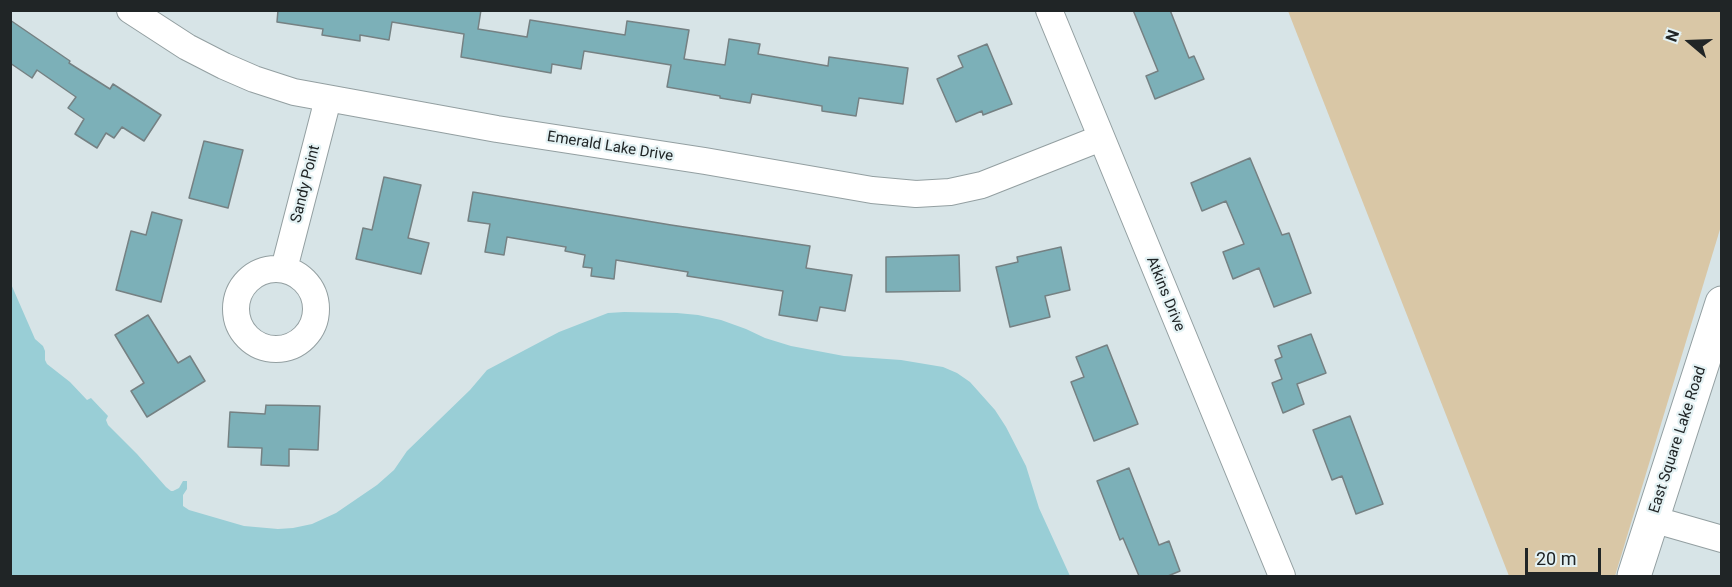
<!DOCTYPE html>
<style>
body{margin:0}
#map{position:relative;width:1732px;height:587px;overflow:hidden;background:#d7e4e7;font-family:Roboto,sans-serif}
canvas{display:block}
.frame{position:absolute;inset:0;border:12px solid #202526;pointer-events:none}
.north{position:absolute;left:1660px;top:12px;width:60px;height:60px;-webkit-text-stroke:4px #e4f2f4;paint-order:stroke;rotate:289deg;font-size:16px;font-weight:700;line-height:24px;text-align:center;color:#202526}
.north::after{content:'';display:block;margin:auto;width:21px;height:27px;background:#202526;clip-path:polygon(50% 0,100% 100%,50% 72%,0 100%)}
.scale{position:absolute;left:1525px;top:548px;width:76px;height:27px;box-sizing:border-box;border:3px solid #202526;border-top:0;padding-left:8px;font-size:18px;line-height:21px;white-space:nowrap;color:#202526;-webkit-text-stroke:4px #e4f2f4;paint-order:stroke}
</style>
<div id="map">
<canvas width="1732" height="587"></canvas>
<div class="frame"></div>
<div class="north">N</div>
<div class="scale">20 m</div>
</div>
<script>
const c = document.querySelector('canvas').getContext('2d');
c.lineJoin = 'round';
function fill(path, color) { c.fillStyle = color; c.fill(path, 'evenodd'); }
const toPath = rows => new Path2D(rows.map(r => 'M' + r).join(''));
function stroke(path, color, width, dash) { c.strokeStyle = color; c.lineWidth = width; c.lineCap = dash ? 'butt' : 'round'; c.setLineDash(dash || []); c.stroke(path); }
function label(font, color, halo, rows, align = 'center') {
  c.font = font + ' Roboto,sans-serif'; c.lineWidth = 4.5; c.setLineDash([]); c.textBaseline = 'middle'; c.strokeStyle = halo; c.fillStyle = color; for (const [text, x, y, turn = 0] of rows) {
    c.save(); c.translate(x, y); c.rotate((+turn || 0) * Math.PI / 180); c.textAlign = isNaN(turn) ? turn : align; if (halo) c.strokeText(text, 0, 0); c.fillText(text, 0, 0); c.restore();
  }
}
const green = toPath([
 [1288,11,1721,11,1721,226,1615,576,1509,576]
]);
const water = toPath([
 [11,284,35,339,43,346,45,351,45,360,47,364,70,382,87,400,91,398,108,416,106,420,108,425,137,454,166,487,171,491,173,491,179,488,183,481,187,481,187,489,183,495,183,506,189,510,244,526,278,529,293,528,312,524,336,513,377,485,394,470,407,451,470,390,487,370,559,332,608,313,624,312,677,313,698,315,721,320,746,329,765,338,791,346,844,356,901,360,943,367,957,373,970,382,995,410,1006,427,1026,466,1039,508,1070,576,11,576]
]);
const building = toPath([
 [278,10,481,10,478,29,527,37,530,20,625,35,627,21,689,30,684,59,725,65,729,39,760,44,758,54,828,66,829,57,908,68,903,104,859,98,856,116,822,111,822,106,752,94,750,103,720,98,720,96,667,87,671,65,584,51,581,69,552,64,551,73,461,57,464,34,392,22,389,40,360,35,360,41,322,35,323,29,277,22,278,10],
 [1133,10,1170,10,1189,58,1194,56,1204,79,1155,99,1146,76,1158,71,1133,10],
 [10,20,70,61,69,63,110,89,113,84,161,115,144,141,122,127,114,138,106,133,97,148,75,134,84,119,68,108,76,97,37,70,32,78,10,63,10,20],
 [987,44,1012,104,983,115,982,111,956,122,937,79,963,67,958,56,987,44],
 [204,141,243,150,228,208,189,198,204,141],
 [1250,158,1282,235,1289,233,1311,293,1274,307,1259,268,1233,279,1223,252,1244,244,1226,201,1202,211,1191,183,1250,158],
 [384,177,421,185,408,238,429,243,421,274,356,259,363,228,372,230,384,177],
 [473,192,671,225,810,246,806,268,852,275,845,311,820,307,817,321,779,315,783,291,687,276,688,272,616,260,614,279,591,276,592,268,583,267,585,255,565,251,566,247,507,237,504,255,485,252,490,224,468,221,473,192],
 [152,212,182,220,161,302,116,290,131,231,146,235,152,212],
 [1061,247,1070,290,1045,296,1050,317,1010,327,996,267,1018,262,1017,257,1061,247],
 [959,255,960,291,886,292,886,257,959,255],
 [148,315,178,363,190,356,205,381,147,417,131,391,144,383,115,335,148,315],
 [1311,334,1326,373,1297,384,1304,404,1283,413,1272,383,1282,379,1275,360,1282,357,1278,346,1311,334],
 [1107,345,1138,424,1094,441,1071,382,1084,377,1076,357,1107,345],
 [266,405,320,406,318,450,289,449,289,466,261,465,262,448,228,447,230,412,265,414,266,405],
 [1350,416,1383,504,1356,514,1342,476,1332,480,1313,430,1350,416],
 [1129,468,1159,545,1169,541,1180,571,1168,576,1139,576,1123,538,1120,540,1097,481,1129,468]
]);
const street = toPath([
 [130,10,187,47,224,66,254,79,294,92,497,129,705,161,872,190,916,194,950,192,982,185,1101,138],
 [1049,10,1282,576],
 [284,269,328,99],
 '236 309a40 40 0 1 1 80 0a40 40 0 1 1-80 0Z',
 [1652,519,1722,539]
]);
const secondary = toPath([
 [1634,576,1722,303]
]);
const streetNames = [
 ["Emerald Lake Drive",610,147,9],
 ["Sandy Point",306,184,-76],
 ["Atkins Drive",1165,294,68],
 ["East Square Lake Road",1678,440,-72]
];
fill(green, '#d9c7a6');
fill(water, '#99ced6');
fill(building, '#7cb0b8');
stroke(building, '#758183', 1.5);
stroke(street, '#939fa1', 28);
stroke(secondary, '#939fa1', 35);
stroke(street, '#fff', 26);
stroke(secondary, '#fff', 33);
label('15px', '#202526', '#e4f2f4', streetNames);
</script>
